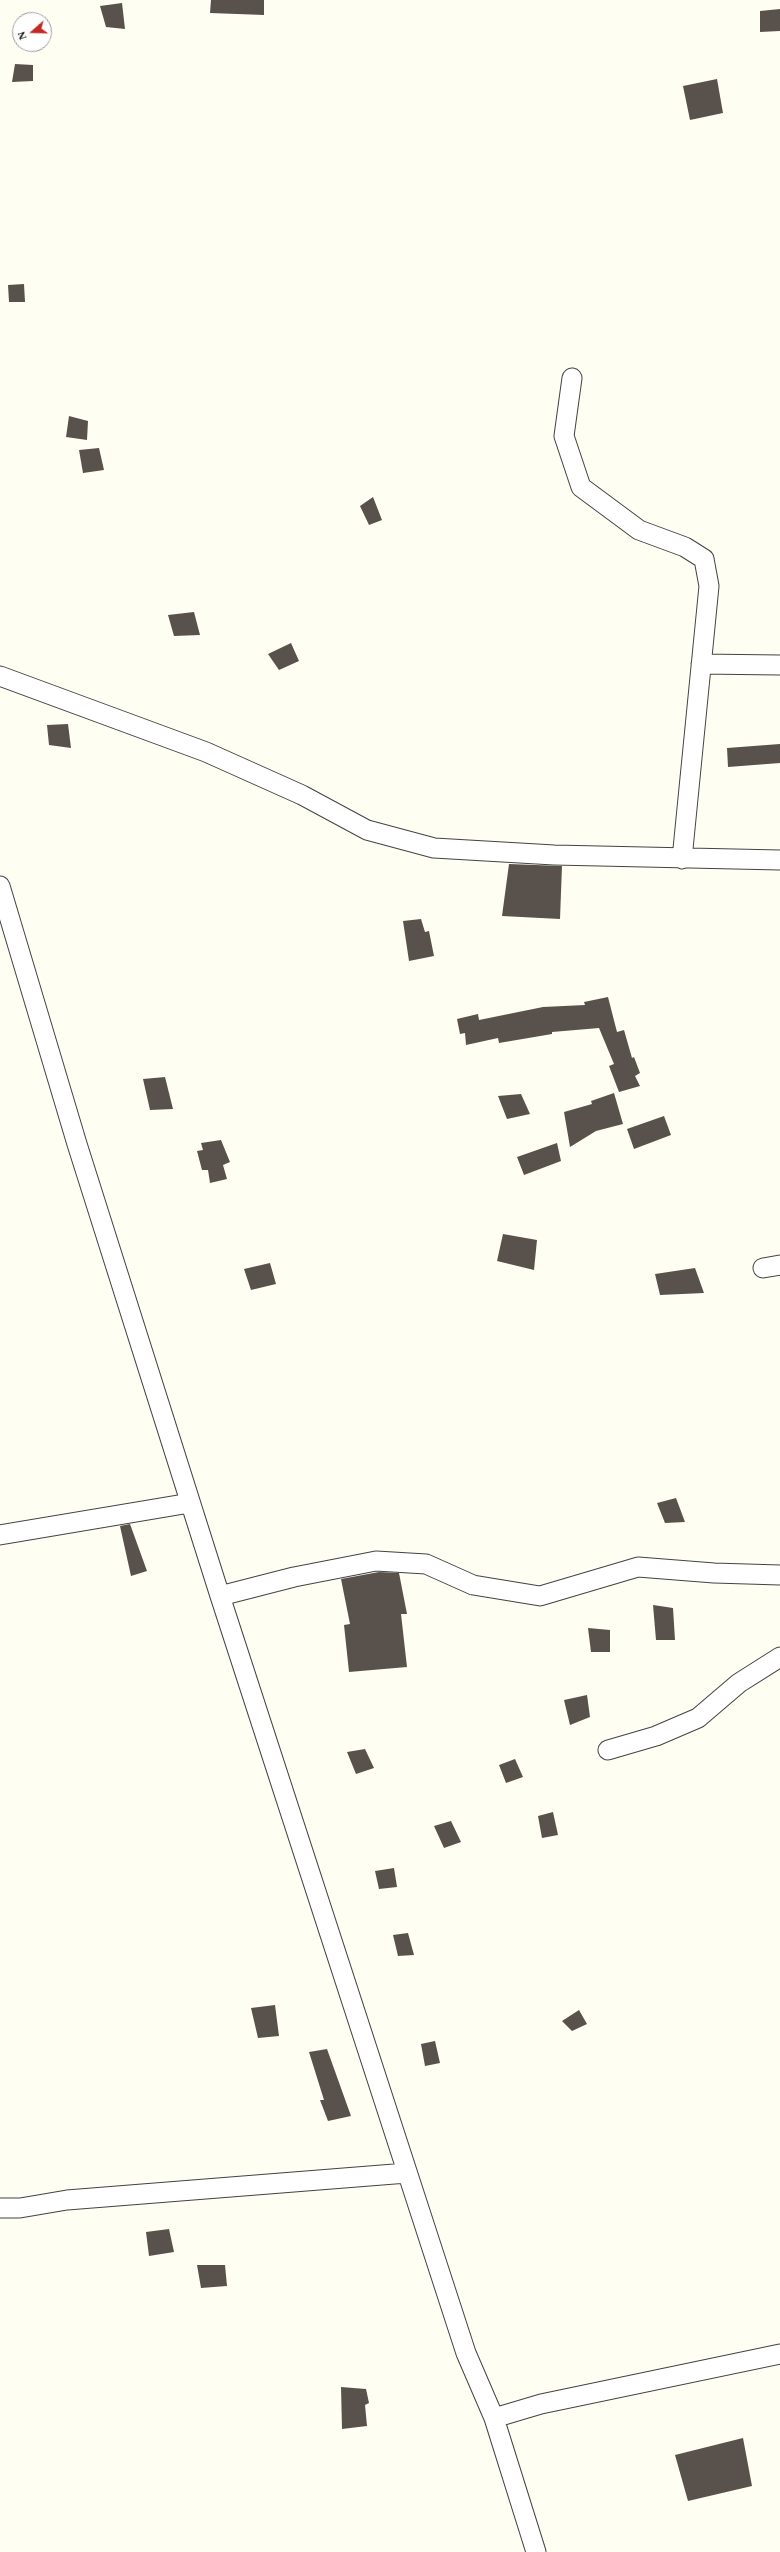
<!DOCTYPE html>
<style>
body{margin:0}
#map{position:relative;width:780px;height:2552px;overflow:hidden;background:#fffef3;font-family:"Times New Roman",serif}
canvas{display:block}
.north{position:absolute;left:12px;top:12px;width:40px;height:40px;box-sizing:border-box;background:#fff;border:1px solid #9f9f9f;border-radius:50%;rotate:250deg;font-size:11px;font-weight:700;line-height:16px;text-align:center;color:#101010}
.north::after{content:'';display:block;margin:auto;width:14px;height:18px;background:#c32925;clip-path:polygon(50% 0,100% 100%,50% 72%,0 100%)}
</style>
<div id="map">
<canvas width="780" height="2552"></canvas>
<div class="north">N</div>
</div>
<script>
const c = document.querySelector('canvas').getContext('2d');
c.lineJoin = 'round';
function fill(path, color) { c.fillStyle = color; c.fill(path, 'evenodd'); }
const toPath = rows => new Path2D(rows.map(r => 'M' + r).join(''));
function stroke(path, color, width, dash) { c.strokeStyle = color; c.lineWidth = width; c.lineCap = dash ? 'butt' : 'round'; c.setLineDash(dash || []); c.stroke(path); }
const building = toPath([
 [211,0,264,0,264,15,210,13],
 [122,3,125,29,106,27,100,6],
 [780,9,780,31,760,32,760,11],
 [15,64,33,65,33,81,12,82],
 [717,79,723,113,690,120,683,86],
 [24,284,25,302,9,302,8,285],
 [69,416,88,421,87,440,66,437],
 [99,448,104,470,83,473,79,450],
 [373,497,382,520,369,525,360,506],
 [194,612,200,635,174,636,168,615],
 [291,643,299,661,279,670,268,654],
 [68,724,71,748,49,745,47,725],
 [780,744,780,763,728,767,727,748],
 [509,864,562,866,560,919,502,916],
 [421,919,425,932,429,931,434,956,409,961,403,921],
 [608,997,617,1032,624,1030,632,1058,634,1057,640,1073,635,1076,640,1086,619,1092,609,1066,614,1064,599,1028,552,1032,552,1034,499,1043,498,1038,466,1045,465,1033,460,1034,457,1019,478,1014,479,1020,543,1007,585,1005,584,1002],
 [165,1077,173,1109,150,1110,143,1079],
 [614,1093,623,1124,596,1131,570,1147,564,1112,592,1104,591,1101],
 [521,1094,530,1114,507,1119,498,1096],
 [664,1116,671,1135,634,1149,627,1129],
 [221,1140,230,1162,223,1165,227,1179,210,1183,208,1170,202,1170,197,1151,203,1150,201,1143],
 [557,1143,561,1161,524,1175,517,1157],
 [503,1234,537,1240,534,1270,497,1261],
 [270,1263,276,1284,251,1290,244,1269],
 [695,1268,704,1293,660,1295,655,1274],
 [676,1498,685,1522,665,1523,657,1503],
 [130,1524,147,1571,131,1576,120,1526],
 [379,1572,399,1573,407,1614,401,1614,407,1667,349,1672,344,1625,350,1624,341,1579],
 [653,1605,673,1608,675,1640,656,1640],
 [588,1628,610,1630,610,1652,591,1652],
 [587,1695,590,1717,570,1725,564,1700],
 [365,1749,374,1768,356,1774,347,1752],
 [515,1759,523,1777,506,1783,499,1765],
 [553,1812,558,1835,542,1838,538,1816],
 [451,1821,461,1842,444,1848,434,1826],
 [394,1868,397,1887,379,1889,375,1871],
 [408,1933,414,1955,398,1956,393,1935],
 [275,2005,279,2036,258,2038,251,2008],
 [579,2010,587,2024,572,2031,562,2021],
 [435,2041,440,2063,425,2066,421,2044],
 [327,2049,351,2116,328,2121,320,2100,324,2100,309,2052],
 [169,2229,174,2252,149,2256,146,2232],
 [197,2265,225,2265,227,2286,201,2288],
 [341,2387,366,2389,369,2403,365,2405,367,2426,342,2429],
 [743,2438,752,2486,688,2501,675,2455]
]);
const street = toPath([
 [572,378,564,436,581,487,639,530,685,547,704,559,709,586,682,859],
 [701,664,780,665],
 [0,676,206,752,302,795,367,830,434,848,554,855,780,860],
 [0,886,77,1144,220,1596,466,2353,494,2418,536,2552],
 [763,1268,780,1265],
 [0,1535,190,1503],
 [220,1596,294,1577,376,1561,426,1564,473,1585,540,1596,638,1567,714,1573,780,1575],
 [608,1750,656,1736,698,1718,739,1683,780,1657],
 [0,2208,20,2208,67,2200,407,2173],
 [494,2418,541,2404,780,2354]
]);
fill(building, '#59524c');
stroke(street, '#434343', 21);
stroke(street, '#fff', 19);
</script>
